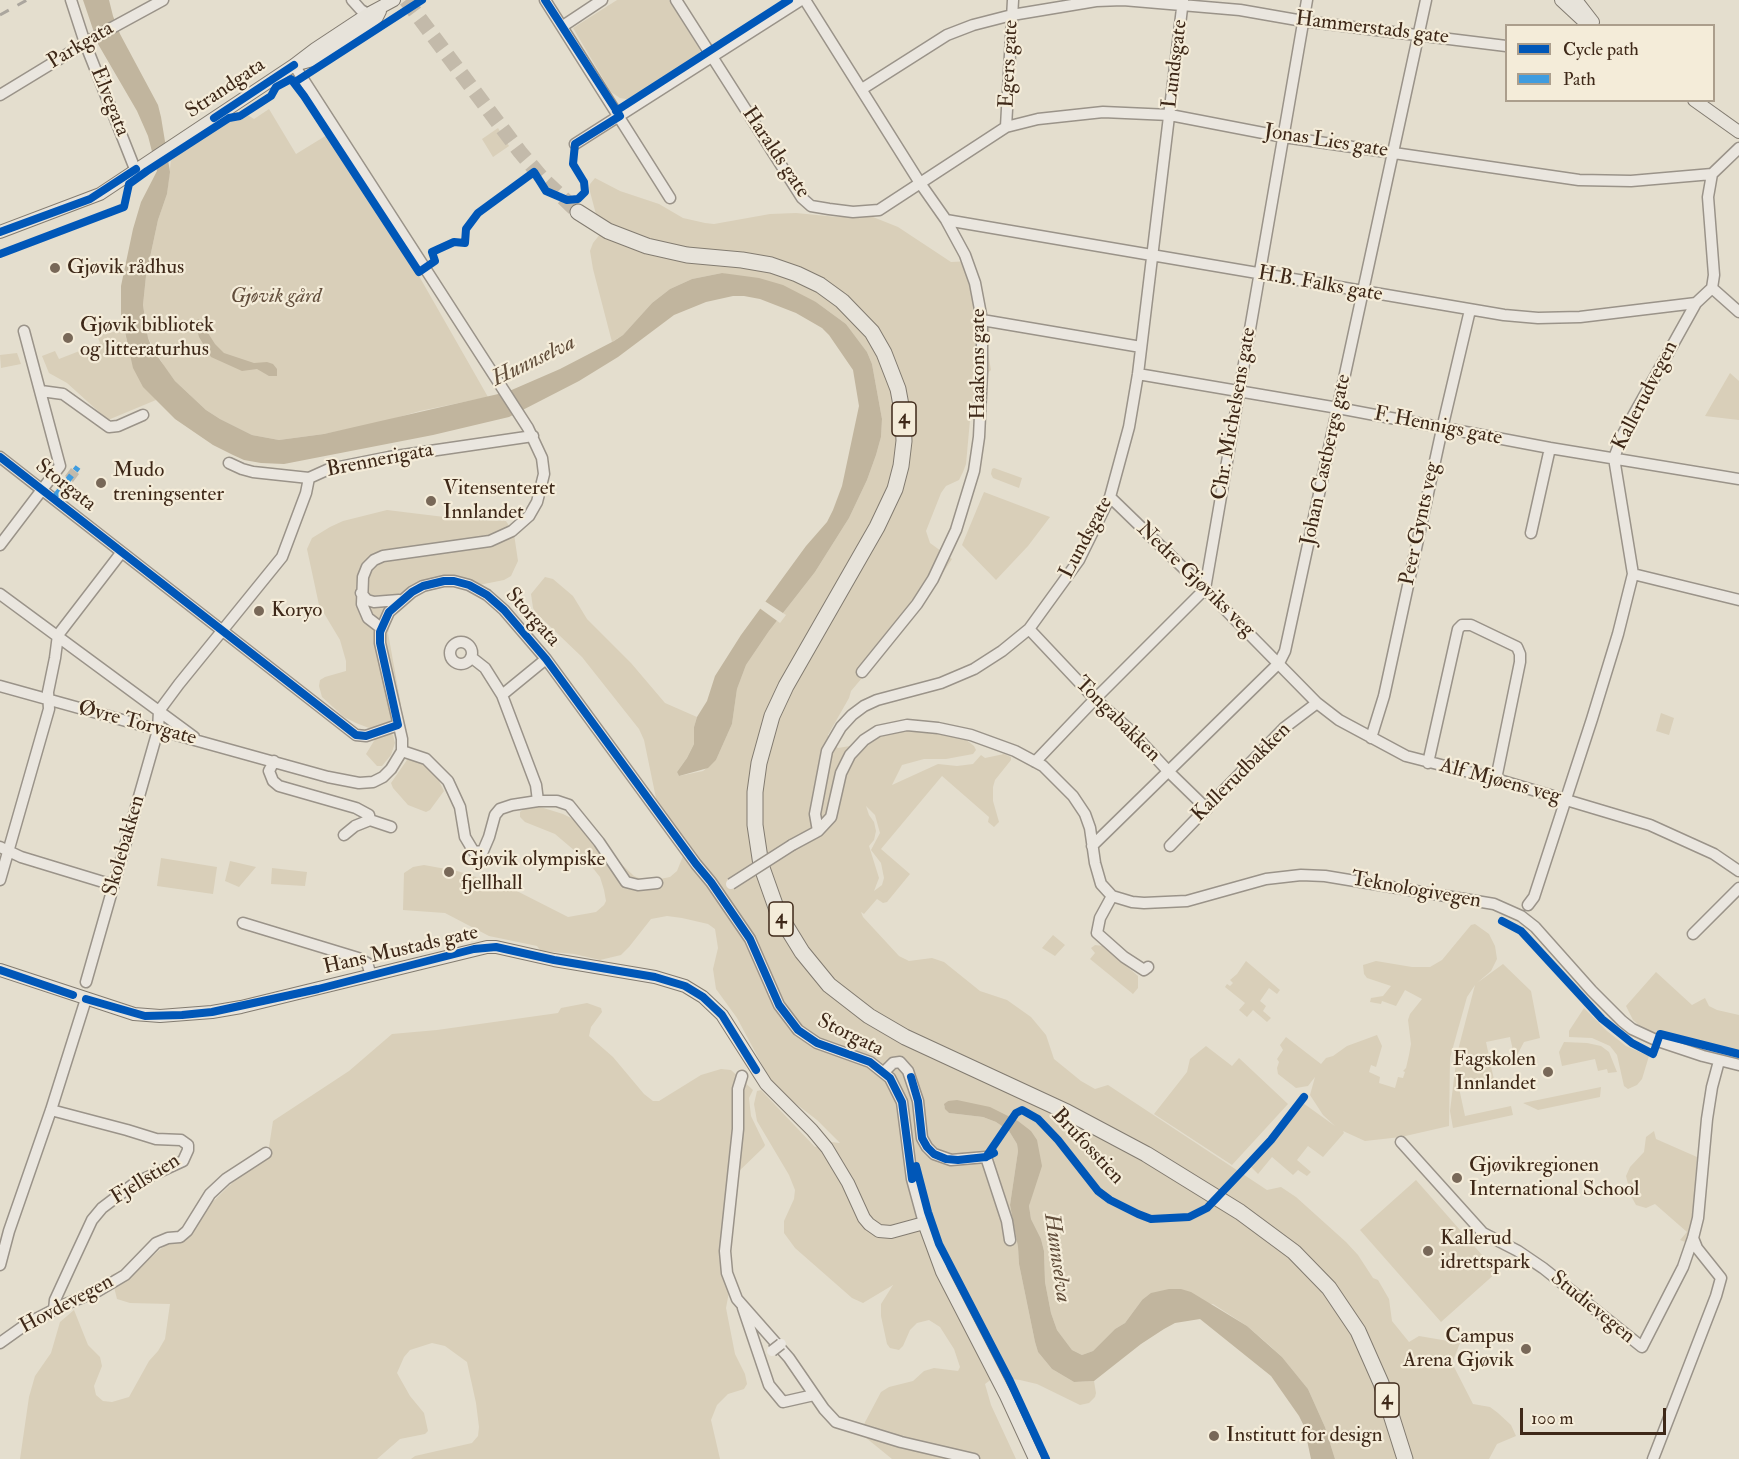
<!DOCTYPE html>
<meta charset="utf-8">
<style>
body{margin:0}
#map{position:relative;width:1739px;height:1459px;overflow:hidden;background:#e4dece;font-family:"IM FELL Double Pica",serif}
canvas{display:block}
.legend{position:absolute;left:1505px;top:24px;width:210px;height:78px;box-sizing:border-box;background:#f4ecd9;border:2px solid #ab9e8c;margin:0;padding:8px 10px;list-style:none;font-size:18px;color:#3e2818}
.legend li{display:flex;align-items:center;gap:12px;height:30px}
.legend b{width:30px;border:2px solid #ab9e8c}
.scale{position:absolute;left:1520px;top:1408px;width:146px;height:27px;box-sizing:border-box;border:3px solid #3e2818;border-top:0;padding-left:8px;font-size:18px;line-height:21px;white-space:nowrap;color:#3e2818;-webkit-text-stroke:4px #f4ecd9;paint-order:stroke}
</style>
<div id="map">
<canvas width="1739" height="1459"></canvas>
<ul class="legend">
<li><b style="height:8px;background:#0057b8"></b>Cycle path</li>
<li><b style="height:8px;background:#3f9cdf"></b>Path</li>
</ul>
<div class="scale">100 m</div>
</div>
<script>
const c = document.querySelector('canvas').getContext('2d');
c.lineJoin = 'round';
function fill(path, color) { c.fillStyle = color; c.fill(path, 'evenodd'); }
const toPath = rows => new Path2D(rows.map(r => 'M' + r).join(''));
function stroke(path, color, width, dash) { c.strokeStyle = color; c.lineWidth = width; c.lineCap = dash ? 'butt' : 'round'; c.setLineDash(dash || []); c.stroke(path); }
function label(font, color, halo, rows, align = 'center') {
  c.font = font + ' "IM FELL Double Pica",serif'; c.lineWidth = 4.5; c.setLineDash([]); c.textBaseline = 'middle'; c.strokeStyle = halo; c.fillStyle = color; for (const [text, x, y, turn = 0] of rows) {
    c.save(); c.translate(x, y); c.rotate((+turn || 0) * Math.PI / 180); c.textAlign = isNaN(turn) ? turn : align; if (halo) c.strokeText(text, 0, 0); c.fillText(text, 0, 0); c.restore();
  }
}
const green = toPath([
 [617,0,669,0,700,50,699,61,642,98,632,100,620,98,611,92,573,28],
 [269,109,296,154,327,135,419,276,488,397,420,411,378,423,324,434,279,440,252,435,220,419,206,410,175,381,164,366,148,338,143,305,146,276,158,220,167,194,171,160,230,119,237,120,246,114,254,119],
 [498,128,509,146,493,157,482,139],
 [595,178,620,191,659,204,683,218,705,223,714,224,770,214,796,213,837,217,873,217,898,227,951,262,973,261,979,277,990,326,988,353,991,370,981,379,975,391,971,409,966,464,963,472,959,480,946,486,941,493,926,531,930,543,952,559,912,619,851,691,849,698,828,735,831,743,838,748,856,745,892,728,924,720,932,722,960,735,974,746,976,750,973,754,946,759,924,759,902,765,892,785,938,764,957,766,973,764,981,755,985,758,1004,754,1011,757,1011,760,995,780,993,787,993,801,999,822,994,827,988,822,989,817,942,776,881,849,910,874,887,902,883,903,877,899,864,914,861,912,863,917,899,956,909,961,932,958,944,962,980,991,1007,1000,1031,1017,1046,1035,1054,1059,1081,1081,1095,1089,1108,1085,1267,1190,1281,1187,1296,1197,1346,1242,1358,1255,1373,1278,1378,1280,1389,1299,1392,1321,1409,1342,1419,1336,1460,1343,1452,1363,1473,1404,1490,1407,1498,1413,1511,1425,1516,1436,1497,1444,1489,1459,1335,1459,1325,1427,1308,1389,1282,1357,1269,1345,1247,1326,1213,1304,1142,1300,1125,1323,1115,1329,1093,1351,1082,1355,1072,1350,1057,1330,1051,1313,1045,1282,1044,1251,1041,1239,1031,1219,1029,1206,1034,1187,1031,1131,948,1101,944,1106,949,1113,983,1117,996,1122,1009,1131,1017,1144,1018,1151,1010,1205,1018,1247,1019,1264,1035,1342,1038,1352,1052,1369,1074,1382,1094,1381,1096,1393,1095,1397,1089,1403,1080,1405,1037,1384,1020,1380,1002,1378,989,1381,985,1384,991,1405,1016,1459,892,1459,865,1437,863,1426,881,1392,889,1387,913,1381,924,1371,934,1368,958,1371,960,1367,954,1349,940,1327,929,1320,917,1323,910,1330,903,1346,899,1350,890,1348,887,1344,881,1316,881,1304,893,1285,863,1303,852,1298,795,1248,784,1233,784,1221,794,1199,795,1190,789,1175,757,1121,754,1104,757,1091,761,1090,815,1147,831,1142,840,1143,817,1120,774,1087,737,1018,716,989,713,969,718,948,715,929,708,924,682,918,667,916,651,919,629,947,621,955,600,960,574,954,541,951,537,946,489,936,445,913,403,910,404,873,413,867,424,865,457,871,509,887,568,917,596,912,604,905,606,901,604,890,600,877,588,862,555,834,525,822,520,817,520,812,525,808,537,806,563,814,575,820,634,876,644,880,655,880,670,877,677,871,683,856,681,841,657,803,644,740,639,729,582,657,536,613,533,608,531,594,545,577,553,579,573,596,587,619,631,663,665,703,697,717,694,727,694,744,687,758,677,772,679,776,703,771,716,760,732,724,737,689,746,665,769,631,815,572,849,518,867,480,876,455,881,437,882,419,872,364,867,352,846,324,816,302,722,273,692,279,670,289,652,303,623,335,612,342,593,269,590,251,593,243,601,233,589,188,590,184],
 [866,806,875,815,880,833,871,850,881,863,884,878,882,885,874,891,879,878,869,846,874,840,876,831,874,822,869,815],
 [124,330,129,349,156,400,108,420,67,383,49,373,42,356,55,351,59,359,100,343,97,335],
 [17,353,21,364,1,368,0,355],
 [1730,373,1739,381,1739,420,1705,416],
 [994,468,1022,478,1019,488,993,478,991,474,992,469],
 [984,492,1050,517,1028,546,996,580,962,545],
 [387,510,469,520,506,521,514,534,518,561,511,576,504,580,479,585,449,584,422,589,392,615,388,633,401,705,398,713,389,724,369,728,356,723,344,717,322,697,319,686,320,680,325,677,346,671,346,661,340,640,319,605,307,549,312,538,330,527,343,521],
 [1661,713,1674,718,1669,735,1656,731],
 [390,732,393,735,395,743,391,755,382,766,377,766,366,754,377,736],
 [407,760,414,760,426,765,436,775,444,791,430,810,426,812,408,805,393,788,391,783],
 [161,858,217,867,213,894,157,886],
 [230,861,256,867,239,887,225,881],
 [272,868,307,872,305,886,271,884],
 [1475,924,1489,934,1495,946,1497,959,1491,971,1477,983,1503,964,1531,991,1540,1038,1524,1042,1515,1059,1510,1037,1486,1042,1494,1080,1459,1088,1465,1116,1511,1106,1513,1115,1453,1128,1450,1111,1457,1054,1475,985,1467,997,1450,1058,1449,1126,1401,1137,1365,1141,1343,1131,1344,1133,1323,1157,1308,1146,1297,1160,1311,1172,1307,1176,1298,1170,1293,1175,1272,1157,1258,1174,1250,1166,1303,1103,1335,1126,1323,1115,1310,1095,1315,1077,1308,1086,1296,1088,1278,1074,1277,1068,1279,1062,1277,1059,1283,1050,1280,1045,1286,1037,1321,1064,1326,1058,1333,1056,1347,1046,1377,1035,1382,1046,1376,1067,1371,1065,1369,1072,1380,1077,1379,1083,1395,1088,1398,1077,1403,1078,1405,1072,1403,1071,1406,1068,1409,1055,1411,1044,1408,1020,1410,1014,1422,999,1405,990,1396,1006,1382,1001,1381,1004,1370,1002,1371,998,1383,996,1391,986,1367,978,1364,974,1363,965,1376,961,1412,967,1430,967,1442,960,1471,925],
 [1053,935,1065,945,1055,956,1042,948],
 [1095,945,1103,946,1138,976,1138,988,1133,994,1090,959,1095,953,1091,948],
 [1246,961,1280,990,1277,994,1269,988,1260,1001,1266,1006,1263,1011,1271,1018,1267,1022,1253,1010,1247,1017,1239,1010,1245,1003,1225,987,1227,984,1230,986,1233,983,1230,980,1237,974],
 [1656,972,1692,1005,1705,998,1709,1006,1717,1010,1739,1015,1739,1054,1720,1049,1675,1043,1650,1035,1633,1020,1626,1006],
 [587,1003,601,1008,602,1012,591,1027,589,1036,613,1057,644,1094,653,1101,659,1101,701,1075,721,1069,731,1070,753,1090,749,1098,751,1116,765,1145,764,1147,736,1174,732,1184,729,1292,726,1308,735,1354,745,1374,747,1384,744,1389,728,1394,717,1405,711,1420,720,1459,411,1459,415,1456,472,1443,478,1436,479,1427,476,1403,467,1362,445,1346,432,1343,410,1350,404,1357,397,1373,410,1396,424,1413,428,1431,425,1434,400,1439,377,1459,20,1459,29,1397,35,1376,51,1353,60,1322,74,1310,88,1345,100,1357,102,1366,94,1386,96,1395,103,1401,112,1402,129,1397,149,1361,158,1351,165,1339,170,1304,130,1303,117,1299,111,1275,149,1259,192,1222,269,1147,273,1121,349,1071,392,1034,437,1030,558,1013,561,1008],
 [1584,1008,1607,1031,1626,1046,1649,1056,1642,1079,1637,1085,1628,1089,1624,1086,1617,1055,1610,1046,1592,1038,1569,1037,1569,1031],
 [1564,1042,1587,1043,1601,1046,1609,1052,1617,1072,1608,1073,1607,1069,1598,1071,1595,1059,1562,1066,1559,1052],
 [1206,1046,1232,1066,1239,1058,1288,1104,1232,1165,1154,1114,1187,1072,1190,1059],
 [1601,1087,1600,1097,1538,1110,1523,1103],
 [1654,1131,1656,1139,1697,1157,1691,1239,1685,1242,1680,1240,1687,1232,1655,1204,1646,1208,1636,1205,1631,1196,1626,1176,1630,1167,1644,1152,1646,1137],
 [1416,1180,1497,1272,1441,1322,1360,1230]
]);
const water = toPath([
 [83,0,109,0,113,16,120,34,158,105,161,117,170,172,167,194,158,220,146,276,143,305,148,338,153,350,175,381,206,410,220,419,252,435,279,440,324,434,507,392,560,369,614,341,623,335,652,303,670,289,692,279,722,273,759,278,783,285,816,302,846,324,867,352,872,364,882,419,881,437,876,455,867,480,849,518,815,572,769,631,746,665,737,689,732,724,716,760,708,768,679,776,677,772,687,758,694,744,694,727,697,717,707,701,715,676,741,635,806,546,827,522,833,510,842,486,859,406,853,370,829,335,822,328,796,313,760,299,744,296,733,296,706,302,674,315,618,357,579,381,509,417,433,435,284,464,261,463,244,460,233,455,213,445,175,419,143,387,133,368,121,314,121,286,133,229,141,202,157,171,148,136,137,111,98,44],
 [199,319,215,344,224,353,254,363,267,362,273,364,277,369,277,376,269,376,257,369,242,371,211,357,199,337,197,329,197,320],
 [957,1100,990,1107,1018,1121,1031,1131,1037,1140,1042,1166,1029,1206,1031,1219,1041,1239,1044,1251,1045,1282,1051,1313,1057,1330,1072,1350,1082,1355,1093,1351,1115,1329,1125,1323,1142,1300,1151,1293,1169,1289,1181,1289,1191,1292,1247,1326,1282,1357,1308,1389,1325,1427,1335,1459,1311,1459,1304,1426,1299,1416,1271,1376,1200,1319,1175,1323,1164,1329,1141,1344,1094,1381,1074,1382,1052,1369,1038,1352,1035,1342,1019,1264,1018,1247,1010,1205,1018,1151,1017,1144,1009,1131,996,1122,983,1117,949,1113,945,1109,944,1104,948,1101]
]);
const pier = toPath([
 [763,600,786,615,780,623,758,607]
]);
const minorTunnel = toPath([
 [60,491,78,467]
]);
const highwayTunnel = toPath([
 [406,0,520,152,543,179,578,212]
]);
const minor = toPath([
 [71,0,85,43,135,169],
 [352,0,361,10,368,14],
 [545,0,670,198],
 [676,0,802,198,811,206,829,209,853,212,879,210,1006,127,1038,119,1103,112,1170,115,1284,137,1579,180,1631,181,1712,174,1739,148],
 [805,0,920,183,946,220,965,255,975,283,982,320,982,372,979,437,974,471,956,530,933,579,917,604,862,672],
 [563,26,602,0],
 [294,65,528,428,542,458,544,474,537,502,529,516,512,531,490,541,383,556,374,560,367,567,363,577,362,604,368,618,381,628],
 [862,89,947,35,973,25,1012,15,1096,1,1123,0,1240,10,1303,21,1506,46],
 [0,95,97,36,163,0],
 [1006,127,1013,0],
 [575,144,801,0],
 [946,220,1504,315,1538,318,1580,317,1696,303],
 [1712,288,1739,312],
 [982,320,1141,347],
 [1138,374,1338,408,1550,448,1739,479],
 [41,391,63,394,109,427,118,426,143,415],
 [0,457,356,735,366,736,398,725],
 [229,463,242,469,253,472,309,478,329,469,389,457,533,436],
 [1110,497,1205,589,1317,703,1339,720,1406,756,1496,779,1650,825,1714,854,1739,871],
 [1531,533,1550,448],
 [0,545,60,466,24,331],
 [1633,574,1739,600],
 [361,593,367,600,374,602,399,600],
 [0,594,194,737],
 [1029,629,1095,699,1130,730,1169,772,1207,809],
 '450 653a11 11 0 1 1 22 0a11 11 0 1 1-22 0Z',
 [471,657,485,668,502,695],
 [0,686,328,777,359,783,373,782,383,777,391,769,402,751,402,739,380,643,380,632,389,612,412,592,423,586,444,581,454,581,469,585,487,595,504,610,546,659,696,864,711,882,750,939,779,1005,798,1030,817,1043,870,1062,890,1078,902,1102,912,1179,924,1223],
 [1371,738,1384,696,1442,429,1470,310],
 [402,751,426,759,448,781,460,807,465,837,474,852,483,851,489,837,495,815,500,809,512,805,538,801,557,801,569,805,599,842,626,882,638,885,657,883],
 [274,761,269,771,273,781,279,786,356,808,369,815,370,820,355,826,344,835],
 [1035,762,1095,699,1205,589,1307,0],
 [1428,763,1458,629,1462,625,1471,625,1517,647,1520,654,1520,662,1496,779],
 [538,801,536,785,502,695,546,659],
 [370,820,391,827],
 [818,831,831,817,841,773,850,755,864,740,878,731,907,725,938,728,971,735,1015,751,1043,766,1073,796,1085,814,1090,828,1095,863,1101,884,1112,896,1132,902,1144,903,1187,901,1266,879,1301,875,1325,876,1494,904,1521,916,1535,927,1592,991,1622,1021,1632,1029,1658,1041,1703,1056,1739,1065],
 [792,845,818,831,815,814,827,751,841,727,852,715,864,706,877,700,941,683,974,669,1002,651,1029,629,1079,560,1110,497,1129,427,1138,374,1183,0],
 [1092,846,1279,663,1285,651,1426,0],
 [1170,846,1284,728,1317,703],
 [0,847,21,857,113,885],
 [0,880,49,709,48,692,55,658,58,635,121,553],
 [1112,896,1100,918,1097,933,1124,957,1144,970,1148,967],
 [1528,905,1534,897,1592,719,1618,634,1633,574,1614,458,1623,434,1696,303,1712,288,1714,275,1708,197,1712,174],
 [243,923,358,958,367,963,371,975],
 [1693,934,1739,888],
 [86,982,158,730,159,711,179,684,282,557,306,493,309,478],
 [884,1072,893,1063,900,1062,908,1071,918,1101,922,1138,927,1147,934,1154,951,1160,986,1157,1007,1221,1010,1240],
 [742,1076,738,1089,738,1129,725,1251,727,1273,737,1299,789,1358,824,1409,836,1422,901,1442,974,1459],
 [51,1110,127,1130,156,1139,181,1140,188,1145,188,1150,183,1161,135,1183,102,1208,92,1220,72,1263,55,1300,54,1310],
 [1401,1142,1483,1233,1518,1251,1543,1268,1642,1347,1683,1267,1693,1238,1698,1218,1707,1119,1712,1087,1719,1061],
 [0,1265,9,1231,51,1110,86,999],
 [743,1308,769,1385,783,1402,814,1395],
 [0,1343,28,1323,61,1306,98,1291,125,1275,156,1243,168,1238,180,1237,187,1231,210,1194,226,1179,266,1153],
 [1653,1459,1716,1296,1721,1278,1697,1248,1693,1238]
]);
const major = toPath([
 [1561,0,1589,26],
 [1576,0,1593,22],
 [298,64,320,58,358,34,377,17,380,11],
 [1694,100,1739,132],
 [0,232,100,194,294,65,315,49,368,14,394,0],
 [0,970,134,1014,160,1016,212,1012,241,1007,487,947,496,947,554,960,655,977,685,986,703,997,722,1015,766,1084,812,1130,827,1148,848,1183,864,1218,869,1224,879,1231,891,1232,924,1223,942,1272,1006,1396,1035,1459]
]);
const highway = toPath([
 [578,212,608,231,647,246,687,255,742,260,771,265,797,274,820,285,842,301,872,332,884,353,898,389,903,416,904,441,901,466,895,489,877,527,786,686,772,716,759,763,755,792,755,825,761,865,778,913,802,952,829,985,869,1016,905,1037,1067,1112,1146,1154,1240,1212,1294,1252,1329,1288,1358,1331,1381,1383,1405,1459]
]);
const rail = toPath([
 [0,15,27,0]
]);
const minorBridge = toPath([
 [731,884,792,845],
 [772,1351,781,1344]
]);
const quiet = toPath([
 [53,499,78,467]
]);
const cycleway = toPath([
 [295,82,422,0],
 [616,111,789,0],
 [214,118,294,65],
 [0,232,90,199,136,169],
 [0,254,124,207,129,184,147,171,229,118,240,116,271,96,276,87,291,79,304,96,419,272,435,261,432,252,454,242,465,243,466,229,478,213,534,172,546,191,567,200,578,199,585,192,584,182,573,164,575,144,620,116,545,0],
 [0,457,356,735,366,736,398,725,380,643,380,632,389,612,412,592,423,586,444,581,454,581,469,585,487,595,504,610,546,659,696,864,711,882,750,939,779,1005,798,1030,817,1043,870,1062,890,1078,902,1102,912,1179],
 [1502,921,1521,931,1602,1019,1632,1043,1653,1054,1660,1034,1739,1054],
 [0,970,73,995],
 [86,999,145,1016,182,1015,212,1012,318,989,474,949,496,947,554,960,655,977,685,986,703,997,722,1015,756,1070],
 [911,1077,918,1101,922,1138,927,1147,934,1154,946,1159,958,1160,986,1157,994,1153],
 [986,1157,1016,1113,1022,1110,1038,1119,1058,1140,1098,1191,1110,1200,1138,1214,1151,1219,1189,1217,1207,1208,1244,1169,1271,1140,1304,1097],
 [916,1166,928,1212,939,1244,1009,1379,1046,1459]
]);
const markers = [
 [55,268,6,"#786858"],
 [68,338,6,"#786858"],
 [101,483,6,"#786858"],
 [431,501,6,"#786858"],
 [259,611,6,"#786858"],
 [449,872,6,"#786858"],
 [1548,1072,6,"#786858"],
 [1457,1178,6,"#786858"],
 [1428,1251,6,"#786858"],
 [1526,1349,6,"#786858"],
 [1214,1436,6,"#786858"]
];
const shields = [
 [904,419,24],
 [781,919,24],
 [1387,1400,24]
];
const shieldNames = [
 ["4",904,419],
 ["4",781,919],
 ["4",1387,1400]
];
const streetNames = [
 ["Hammerstads gate",1372,29,7],
 ["Parkgata",81,46,-31],
 ["Egers gate",1010,64,-87],
 ["Lundsgate",1176,64,-83],
 ["Strandgata",226,89,-34],
 ["Elvegata",109,102,68],
 ["Jonas Lies gate",1326,142,9],
 ["Haralds gate",775,153,56],
 ["H.B. Falks gate",1320,285,10],
 ["Haakons gate",979,364,-90],
 ["Kallerudvegen",1646,396,-63],
 ["Chr. Michelsens gate",1235,414,-80],
 ["F. Hennigs gate",1438,427,11],
 ["Johan Castbergs gate",1327,460,-78],
 ["Brennerigata",380,461,-11],
 ["Storgata",65,486,38],
 ["Peer Gynts veg",1421,524,-78],
 ["Lundsgate",1087,538,-62],
 ["Nedre Gjøviks veg",1195,580,44],
 ["Storgata",532,618,48],
 ["Tongabakken",1117,720,45],
 ["Øvre Torvgate",137,724,15],
 ["Kallerudbakken",1242,773,-45],
 ["Alf Mjøens veg",1500,782,15],
 ["Skolebakken",125,846,-74],
 ["Teknologivegen",1416,891,10],
 ["Hans Mustads gate",401,951,-13],
 ["Storgata",850,1036,26],
 ["Brufosstien",1087,1147,47],
 ["Fjellstien",146,1180,-32],
 ["Hovdevegen",67,1305,-28],
 ["Studievegen",1592,1308,39]
];
const poiNames = [
 ["Gjøvik rådhus",67,268],
 ["Gjøvik bibliotek",80,326],
 ["og litteraturhus",80,350],
 ["Mudo",113,471],
 ["treningsenter",113,495],
 ["Vitensenteret",443,489],
 ["Innlandet",443,513],
 ["Koryo",271,611],
 ["Gjøvik olympiske",461,860],
 ["fjellhall",461,884],
 ["Fagskolen",1536,1060,"right"],
 ["Innlandet",1536,1084,"right"],
 ["Gjøvikregionen",1469,1166],
 ["International School",1469,1190],
 ["Kallerud",1440,1239],
 ["idrettspark",1440,1263],
 ["Campus",1514,1337,"right"],
 ["Arena Gjøvik",1514,1361,"right"],
 ["Institutt for design",1226,1436]
];
const parkNames = [
 ["Gjøvik gård",276,297]
];
const waterNames = [
 ["Hunnselva",534,362,-26],
 ["Hunnselva",1056,1258,82]
];
fill(green, '#d9cfb9');
fill(water, '#c1b59e');
fill(pier, '#e4dece');
stroke(minorTunnel, '#c3baaa', 10, [10, 5]);
stroke(highwayTunnel, '#c3baaa', 15, [15, 8]);
stroke(minor, '#9a9389', 13);
stroke(major, '#827b70', 14);
stroke(highway, '#827b70', 17);
stroke(minor, '#eae6df', 10);
stroke(major, '#e7e3da', 12);
stroke(highway, '#e7e3da', 15);
stroke(rail, '#aba69e', 3, [10, 10]);
stroke(minorBridge, '#9a9389', 13, []);
stroke(minorBridge, '#eae6df', 10);
stroke(quiet, '#3f9cdf', 6, [12, 6]);
stroke(cycleway, '#0057b8', 8);
for (const [x, y, r, color] of markers) { const dot = new Path2D(); dot.arc(x, y, r, 0, 2 * Math.PI); c.fillStyle = color; c.fill(dot); stroke(dot, '#f4ecd9', 2); }
for (const [x, y, w] of shields) { const box = new Path2D(); box.roundRect(x - w / 2, y - 17, w, 34, 4.5); c.fillStyle = '#f4ecd9'; c.fill(box); stroke(box, '#3e2818', 1.5); }
label('bold 20px', '#3e2818', null, shieldNames);
label('21px', '#3e2818', '#f4ecd9', streetNames);
label('21px', '#3e2818', '#f4ecd9', poiNames, 'left');
label('italic 21px', '#624e3c', '#f4ecd9', parkNames);
label('italic 22px', '#614d3a', '#f4ecd9', waterNames);
</script>
